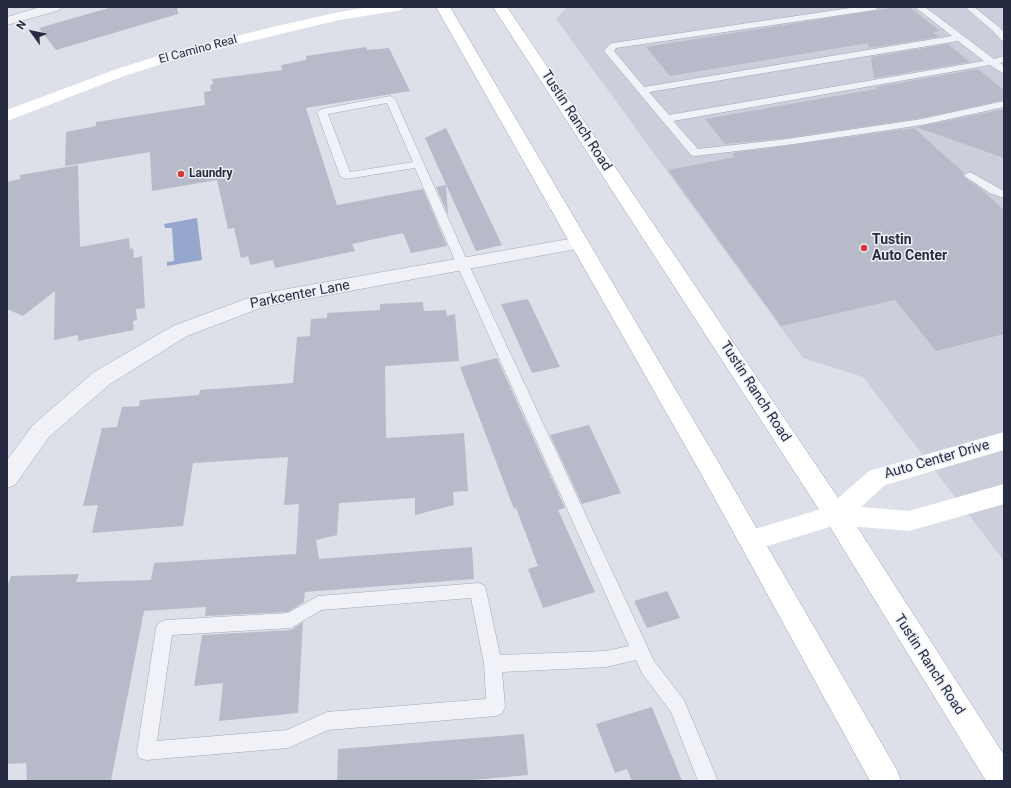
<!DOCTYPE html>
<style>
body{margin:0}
#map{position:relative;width:1011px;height:788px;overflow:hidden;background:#dee0e9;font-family:Roboto,sans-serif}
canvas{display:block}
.frame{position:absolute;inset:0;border:8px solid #262b41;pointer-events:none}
.north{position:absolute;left:12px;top:12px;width:40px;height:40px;-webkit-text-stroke:3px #edf0f6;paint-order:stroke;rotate:303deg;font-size:11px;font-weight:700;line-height:16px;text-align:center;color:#262b41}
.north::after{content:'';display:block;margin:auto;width:14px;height:18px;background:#262b41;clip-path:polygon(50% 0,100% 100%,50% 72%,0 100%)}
</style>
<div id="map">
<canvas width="1011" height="788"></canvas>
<div class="frame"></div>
<div class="north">N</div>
</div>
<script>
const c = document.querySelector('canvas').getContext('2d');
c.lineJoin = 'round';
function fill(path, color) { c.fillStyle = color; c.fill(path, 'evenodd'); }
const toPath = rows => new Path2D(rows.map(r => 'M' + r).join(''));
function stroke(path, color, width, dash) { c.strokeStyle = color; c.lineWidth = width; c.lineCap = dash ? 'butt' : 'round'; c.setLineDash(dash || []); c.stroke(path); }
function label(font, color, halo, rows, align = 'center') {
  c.font = font + ' Roboto,sans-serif'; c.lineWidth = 3; c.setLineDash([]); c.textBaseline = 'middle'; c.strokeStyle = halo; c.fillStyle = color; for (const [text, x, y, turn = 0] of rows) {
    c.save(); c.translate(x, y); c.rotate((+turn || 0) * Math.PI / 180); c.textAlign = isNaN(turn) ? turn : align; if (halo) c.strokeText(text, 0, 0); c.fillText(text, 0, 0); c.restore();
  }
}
const built = toPath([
 [576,7,1004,7,1004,561,863,377,803,358,556,19,566,8]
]);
const water = toPath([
 [197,218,202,260,167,266,167,262,174,261,172,228,165,228,164,224]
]);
const building = toPath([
 [112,7,177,7,178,14,56,50,39,28],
 [897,7,909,7,940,31,933,32,939,37,869,48,868,43,670,76,646,47],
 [948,44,970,62,874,78,871,57],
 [366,47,367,50,389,48,410,91,306,108,337,205,423,189,447,246,411,253,403,233,352,244,355,251,275,268,273,260,250,265,248,256,241,258,234,228,228,229,217,180,152,191,150,152,65,166,66,132,96,126,96,122,205,105,204,92,211,91,210,85,213,84,212,79,282,70,281,65,306,60,306,56],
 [978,69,1004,90,1004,100,922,118,787,138,725,144,705,119,876,89,876,87],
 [1004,109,1004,158,916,127,922,126],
 [446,128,481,201,502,245,476,251,425,138],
 [914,128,964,173,963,175,965,178,981,189,1004,210,1004,334,936,351,895,300,781,326,668,170,735,157,732,153],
 [78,165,80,247,129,238,130,249,133,248,134,258,142,256,145,308,136,309,137,320,133,321,134,330,78,341,78,335,54,340,55,291,23,316,7,309,7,182,20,179,20,175],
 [446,185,448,215,436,187],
 [528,299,560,367,532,373,501,304],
 [423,302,424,311,446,310,447,316,455,314,459,361,385,366,386,438,464,433,468,491,453,492,454,505,415,515,415,498,339,503,337,535,316,540,319,559,472,547,474,579,305,592,304,602,288,612,205,616,206,607,144,611,111,781,27,781,26,763,7,764,7,587,11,576,79,574,76,582,151,580,154,563,296,554,299,504,284,505,288,457,193,463,183,526,92,533,98,505,83,506,102,428,117,427,122,407,139,406,140,400,199,395,200,390,293,383,297,337,310,336,311,319,327,318,327,313,380,310,380,304],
 [497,358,565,508,558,510,595,592,543,608,528,569,538,566,516,508,514,509,460,367],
 [589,425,621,493,582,504,550,435],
 [667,591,680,618,647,628,634,601],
 [303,622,298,713,219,721,223,683,194,686,202,635,291,630],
 [652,707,682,781,632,781,627,769,615,773,596,724],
 [524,734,528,775,461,781,337,781,338,749]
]);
const lane = toPath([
 [857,7,879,7,875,10,616,48,614,51,644,87,952,36,915,7,925,7,994,59,1004,56,1004,62,1000,63,1004,66,1004,74,990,65,673,121,698,149,787,139,922,119,1004,101,1004,107,922,125,787,145,695,156,691,155,604,51,610,44,613,43,857,7],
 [958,41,984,61,669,115,649,92,958,41],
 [965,7,974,7,999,27,1004,32,1004,41,1001,40,993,31,965,7],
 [390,96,395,99,469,265,654,661,684,700,718,781,698,781,671,712,642,673,636,660,606,667,502,672,505,707,502,713,496,716,328,730,288,748,146,760,139,758,137,751,156,628,159,623,165,620,288,613,318,596,478,583,484,585,486,590,500,655,606,651,629,646,457,265,415,168,346,179,340,176,317,112,322,109,390,96],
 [387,103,413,162,350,172,328,114,387,103],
 [471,598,484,664,486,699,327,712,287,730,157,741,172,635,291,628,321,610,471,598],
 [970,172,1004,191,1004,198,990,193,966,177,964,175,970,172]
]);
const street = toPath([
 [40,7,62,7,60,10,7,25,7,17,40,7],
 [580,237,587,239,589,243,587,247,263,307,187,336,110,384,49,437,15,485,7,488,7,460,33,425,94,372,173,326,259,294,580,237]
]);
const secondary = toPath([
 [369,7,403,7,401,10,396,11,339,20,177,59,127,75,7,121,7,110,117,69,167,53,273,27,339,12,369,7],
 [1004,432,1004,450,885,485,861,507,909,511,1004,484,1004,504,909,531,836,525,751,551,742,547,738,540,742,533,828,507,869,471,1004,432]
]);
const primary = toPath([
 [436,7,450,7,720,465,897,770,901,781,870,781,704,479,436,7],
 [493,7,507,7,845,508,1004,755,1004,781,986,781,827,522,493,7]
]);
const markers = [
 [181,174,4,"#d93837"],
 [864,248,4,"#d93837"]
];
const farStreetnames = [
 ["El Camino Real",198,50,-15]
];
const farPoinames = [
 ["Laundry",189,174]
];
const streetNames = [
 ["Tustin Ranch Road",576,121,57],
 ["Parkcenter Lane",300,295,-11],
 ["Tustin Ranch Road",755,392,57],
 ["Auto Center Drive",937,460,-16],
 ["Tustin Ranch Road",929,665,57]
];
const poiNames = [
 ["Tustin",872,240],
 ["Auto Center",872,256]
];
fill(built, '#cbcfdb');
fill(water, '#95a7cc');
fill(building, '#b7bbc9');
stroke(lane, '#a3a6b3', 1);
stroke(street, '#a3a6b3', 1);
stroke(primary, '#9ca2b5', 1);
fill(lane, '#f1f2f7');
fill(street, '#f1f2f7');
fill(secondary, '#fff');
fill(primary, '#fff');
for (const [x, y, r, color] of markers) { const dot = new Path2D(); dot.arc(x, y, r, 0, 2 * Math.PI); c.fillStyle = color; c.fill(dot); stroke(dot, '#edf0f6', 1.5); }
label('12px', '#262b41', '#edf0f6', farStreetnames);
label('bold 12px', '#262b41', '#edf0f6', farPoinames, 'left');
label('14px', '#262b41', '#edf0f6', streetNames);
label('bold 14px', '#262b41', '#edf0f6', poiNames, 'left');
</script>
